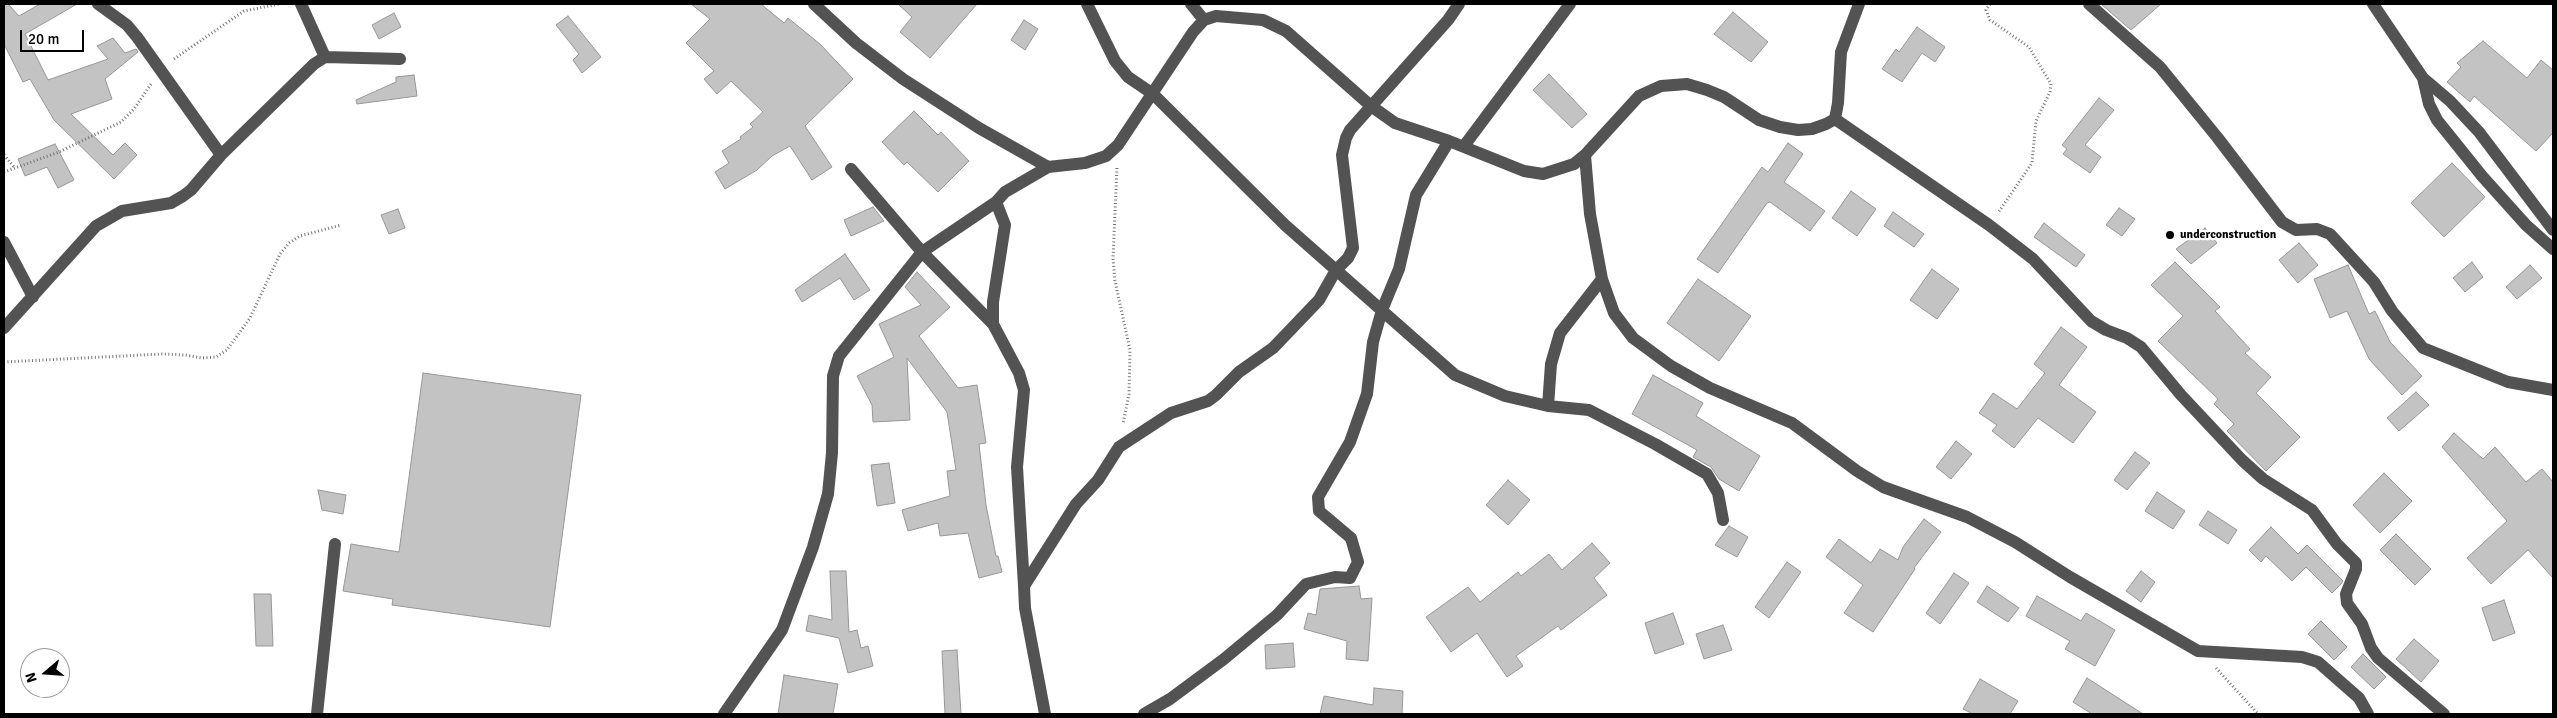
<!DOCTYPE html>
<style>
body{margin:0}
#map{position:relative;width:2557px;height:718px;overflow:hidden;background:#fff;font-family:Signika,sans-serif}
canvas{display:block}
.frame{position:absolute;inset:0;border:5px solid #000;pointer-events:none}
.north{position:absolute;left:20px;top:648px;width:50px;height:50px;box-sizing:border-box;background:#fff;border:1px solid #999;border-radius:50%;rotate:252deg;font-size:14px;font-weight:700;line-height:20px;text-align:center;color:#000}
.north::after{content:'';display:block;margin:auto;width:18px;height:22px;background:#000;clip-path:polygon(50% 0,100% 100%,50% 72%,0 100%)}
.scale{position:absolute;left:20px;top:30px;width:64px;height:22px;box-sizing:border-box;border:2px solid #000;border-top:0;padding-left:6px;font-size:15px;line-height:18px;white-space:nowrap;color:#000;-webkit-text-stroke:4px #fff;paint-order:stroke}
</style>
<div id="map">
<canvas width="2557" height="718"></canvas>
<div class="frame"></div>
<div class="north">N</div>
<div class="scale">20 m</div>
</div>
<script>
const c = document.querySelector('canvas').getContext('2d');
c.lineJoin = 'round';
function fill(path, color) { c.fillStyle = color; c.fill(path, 'evenodd'); }
const toPath = rows => new Path2D(rows.map(r => 'M' + r).join(''));
function stroke(path, color, width, dash) { c.strokeStyle = color; c.lineWidth = width; c.lineCap = dash ? 'butt' : 'round'; c.setLineDash(dash || []); c.stroke(path); }
function label(font, color, halo, rows, align = 'center') {
  c.font = font + ' Signika,sans-serif'; c.lineWidth = 4.5; c.setLineDash([]); c.textBaseline = 'middle'; c.strokeStyle = halo; c.fillStyle = color; for (const [text, x, y, turn = 0] of rows) {
    c.save(); c.translate(x, y); c.rotate((+turn || 0) * Math.PI / 180); c.textAlign = isNaN(turn) ? turn : align; if (halo) c.strokeText(text, 0, 0); c.fillText(text, 0, 0); c.restore();
  }
}
const building = toPath([
 [4,4,8,4,19,16,40,4,77,4,25,34,48,80,108,59,97,46,113,38,125,53,136,49,138,52,105,79,112,99,71,114,113,155,125,143,137,155,114,179,54,120,30,79,23,82,4,44,4,4],
 [691,4,761,4,784,23,788,18,820,44,853,79,805,126,832,167,812,180,790,146,772,156,757,170,725,189,715,172,729,163,722,151,741,139,740,137,753,127,750,124,763,112,731,81,717,94,704,79,714,71,686,43,710,19,691,4],
 [898,4,977,4,930,58,900,32,912,17,898,4],
 [2101,4,2161,4,2131,30,2101,4],
 [1733,12,1768,42,1751,62,1714,34,1733,12],
 [394,13,401,27,379,39,372,25,394,13],
 [568,16,601,57,582,73,573,60,579,54,556,25,568,16],
 [1024,20,1038,29,1025,50,1011,40,1024,20],
 [1917,27,1945,47,1935,62,1922,53,1902,82,1882,69,1896,49,1899,52,1917,27],
 [2483,41,2527,78,2541,60,2553,70,2553,133,2536,151,2474,96,2470,102,2447,82,2461,67,2457,63,2483,41],
 [1549,74,1587,114,1572,128,1533,90,1549,74],
 [414,75,417,96,357,104,356,100,396,82,396,77,414,75],
 [2099,98,2114,110,2085,145,2101,157,2090,173,2063,154,2067,149,2062,145,2099,98],
 [914,111,938,135,941,132,969,161,938,192,907,162,904,165,882,142,914,111],
 [1788,143,1803,154,1784,182,1825,211,1810,231,1770,202,1767,203,1718,273,1697,259,1762,167,1768,172,1788,143],
 [55,144,74,180,58,188,47,167,25,176,18,159,55,144],
 [2452,163,2485,197,2444,237,2411,203,2452,163],
 [1851,191,1876,209,1857,236,1832,218,1851,191],
 [873,207,884,221,851,236,844,220,873,207],
 [2119,208,2135,219,2122,236,2106,225,2119,208],
 [398,209,405,228,389,234,381,215,398,209],
 [1893,212,1924,234,1914,247,1884,226,1893,212],
 [2044,223,2085,255,2076,267,2034,237,2044,223],
 [2205,228,2217,243,2191,264,2176,249,2205,228],
 [2299,243,2318,265,2298,283,2279,260,2299,243],
 [845,254,870,290,854,300,840,278,802,302,795,290,845,254],
 [2175,262,2220,307,2215,311,2250,349,2245,353,2271,377,2256,393,2300,437,2266,471,2227,431,2234,424,2214,404,2218,399,2158,341,2183,316,2151,285,2175,262],
 [2472,262,2483,277,2465,292,2453,278,2472,262],
 [2348,265,2369,314,2375,311,2390,342,2422,376,2402,395,2369,359,2347,311,2330,318,2314,279,2348,265],
 [2530,265,2542,278,2517,299,2506,287,2530,265],
 [1932,269,1959,289,1937,319,1910,300,1932,269],
 [917,272,950,307,919,336,958,388,977,385,986,443,979,444,986,505,996,556,998,556,1002,572,979,578,968,533,940,536,938,523,908,531,902,510,950,496,947,471,956,470,947,412,907,358,910,420,873,422,872,405,857,376,894,357,879,324,921,305,905,287,917,272],
 [1698,279,1751,316,1719,361,1667,323,1698,279],
 [2061,327,2087,347,2059,385,2096,412,2073,443,2038,418,2014,448,1992,431,1997,425,1979,413,1993,393,2017,409,2045,373,2034,364,2061,327],
 [423,373,581,395,550,627,392,605,393,599,343,591,351,544,399,552,423,373],
 [1653,375,1703,403,1696,416,1760,456,1739,491,1719,479,1711,467,1693,457,1697,450,1632,414,1653,375],
 [2416,392,2429,405,2399,431,2387,418,2416,392],
 [2454,433,2483,459,2495,447,2526,482,2542,469,2553,482,2553,578,2528,550,2491,584,2467,558,2507,521,2442,447,2454,433],
 [1956,441,1972,454,1951,479,1936,467,1956,441],
 [2135,452,2150,463,2127,490,2114,480,2135,452],
 [889,463,895,503,877,506,871,465,889,463],
 [2384,473,2412,501,2380,533,2353,505,2384,473],
 [1508,480,1530,500,1508,525,1486,505,1508,480],
 [318,490,346,495,343,514,322,510,318,490],
 [2157,492,2185,511,2173,529,2145,511,2157,492],
 [2208,511,2237,530,2228,544,2199,525,2208,511],
 [1924,519,1941,532,1914,568,1915,569,1873,632,1844,613,1863,585,1826,557,1839,539,1871,563,1880,549,1898,560,1903,547,1924,519],
 [1729,526,1748,537,1737,557,1715,545,1729,526],
 [2271,527,2298,554,2307,545,2343,581,2341,584,2332,593,2306,567,2292,581,2266,556,2261,562,2249,550,2271,527],
 [2396,534,2431,569,2415,585,2380,550,2396,534],
 [1592,543,1610,563,1594,578,1607,595,1561,630,1558,626,1516,656,1523,666,1507,677,1477,633,1451,652,1426,617,1468,587,1480,602,1518,572,1521,576,1549,554,1562,570,1592,543],
 [1787,562,1801,572,1769,618,1755,607,1787,562],
 [830,571,846,571,849,632,857,630,861,648,868,646,873,666,848,673,839,638,806,631,809,615,832,620,830,571],
 [2141,571,2155,582,2141,602,2126,591,2141,571],
 [1954,573,1969,583,1940,624,1926,613,1954,573],
 [1359,586,1361,599,1372,598,1368,661,1346,659,1347,641,1304,629,1308,613,1316,615,1320,589,1359,586],
 [1987,586,2019,608,2008,622,1977,602,1987,586],
 [254,594,271,594,273,646,256,646,254,594],
 [2037,596,2081,621,2086,613,2115,630,2095,666,2065,649,2070,641,2026,616,2037,596],
 [2504,600,2515,633,2493,641,2482,608,2504,600],
 [1673,613,1684,644,1655,654,1645,623,1673,613],
 [2321,621,2347,647,2334,660,2308,634,2321,621],
 [1723,625,1732,650,1704,659,1696,634,1723,625],
 [2414,639,2439,661,2421,682,2396,659,2414,639],
 [1293,643,1295,667,1266,669,1265,645,1293,643],
 [957,650,961,714,945,714,942,651,957,650],
 [2363,654,2386,677,2374,689,2351,667,2363,654],
 [784,675,838,684,833,714,778,714,784,675],
 [2087,678,2143,714,2092,714,2073,702,2087,678],
 [1980,679,2018,701,2010,714,1973,714,1963,709,1980,679],
 [1374,688,1403,691,1402,714,1320,714,1324,696,1373,705,1374,688]
]);
const path = toPath([
 [1990,4,1986,10,1990,20,2029,47,2051,84,2050,92,2036,121,2032,163,1998,213],
 [174,59,244,11,279,4],
 [4,155,14,167],
 [1117,168,1113,258,1115,281,1130,350,1129,394,1123,424],
 [4,172,59,152,121,122,134,109,151,84],
 [4,362,162,354,185,355,202,358,216,357,227,350,250,318,280,254,289,243,300,236,341,225],
 [2216,668,2258,714]
]);
const minor = toPath([
 [98,4,127,25,137,37,221,155],
 [301,4,325,57],
 [814,4,856,43,903,79,979,128,1048,167],
 [1087,4,1115,61,1128,77,1153,94,1285,225,1455,375,1505,396,1548,406,1589,410,1655,444,1707,474,1718,493,1723,520],
 [1191,4,1204,20],
 [2089,4,2160,67,2217,137,2282,222,2296,230,2317,229,2330,234,2374,282,2392,311,2423,348,2508,382,2553,390],
 [2373,4,2423,78,2450,101,2479,132,2553,230],
 [2423,78,2429,104,2437,120,2482,176,2526,225,2553,249],
 [1835,119,1989,225,2033,259,2091,321,2106,330,2127,338,2141,347,2181,395,2242,460,2263,479,2312,510,2337,544,2356,563,2356,569,2346,594,2347,603,2362,624,2371,648,2378,658,2444,714],
 [1464,146,1570,4],
 [1585,155,1590,214,1602,279,1614,313,1633,338,1671,366,1710,388,1792,423,1857,471,1883,487,1967,517,2015,542,2070,577,2198,651,2302,657,2318,662,2359,698,2368,714],
 [851,169,922,252,993,324],
 [4,242,33,297],
 [4,328,96,226,122,211,171,203,183,196,191,190,221,155,314,64,325,57,400,59],
 [1548,406,1551,364,1560,333,1602,279],
 [1024,586,1076,504,1098,480,1119,447,1171,413,1208,401,1216,395,1239,372,1273,348,1319,300,1336,270,1348,258,1353,248,1342,155,1346,138,1350,130,1448,20,1459,4],
 [317,714,335,544],
 [724,714,782,630,813,547,828,494,832,453,833,376,839,356,922,252,996,202],
 [1045,714,1025,608,1024,586,1017,467,1024,390,1019,373,993,324,993,302,1005,225,996,202,1005,192,1048,167,1085,163,1106,156,1118,145,1193,32,1204,20,1216,16,1263,20,1286,31,1371,106,1395,123,1449,141,1524,171,1543,174,1574,164,1585,155,1639,96,1661,86,1687,84,1707,90,1724,97,1759,120,1780,127,1798,130,1812,129,1826,124,1835,119,1838,103,1841,52,1859,4],
 [1144,714,1170,699,1224,659,1277,615,1306,584,1335,577,1350,578,1358,562,1351,538,1319,511,1318,497,1350,442,1367,394,1373,342,1382,310,1399,269,1416,195,1449,141]
]);
const markers = [
 [2170,235,5,"#000"]
];
const poiNames = [
 ["underconstruction",2180,235]
];
fill(building, '#c3c3c3');
stroke(building, '#979797', 1);
stroke(path, '#757575', 3, [1, 2.5]);
stroke(minor, '#535353', 12);
for (const [x, y, r, color] of markers) { const dot = new Path2D(); dot.arc(x, y, r, 0, 2 * Math.PI); c.fillStyle = color; c.fill(dot); stroke(dot, '#fff', 2); }
label('bold 12px', '#000', '#fff', poiNames, 'left');
</script>
